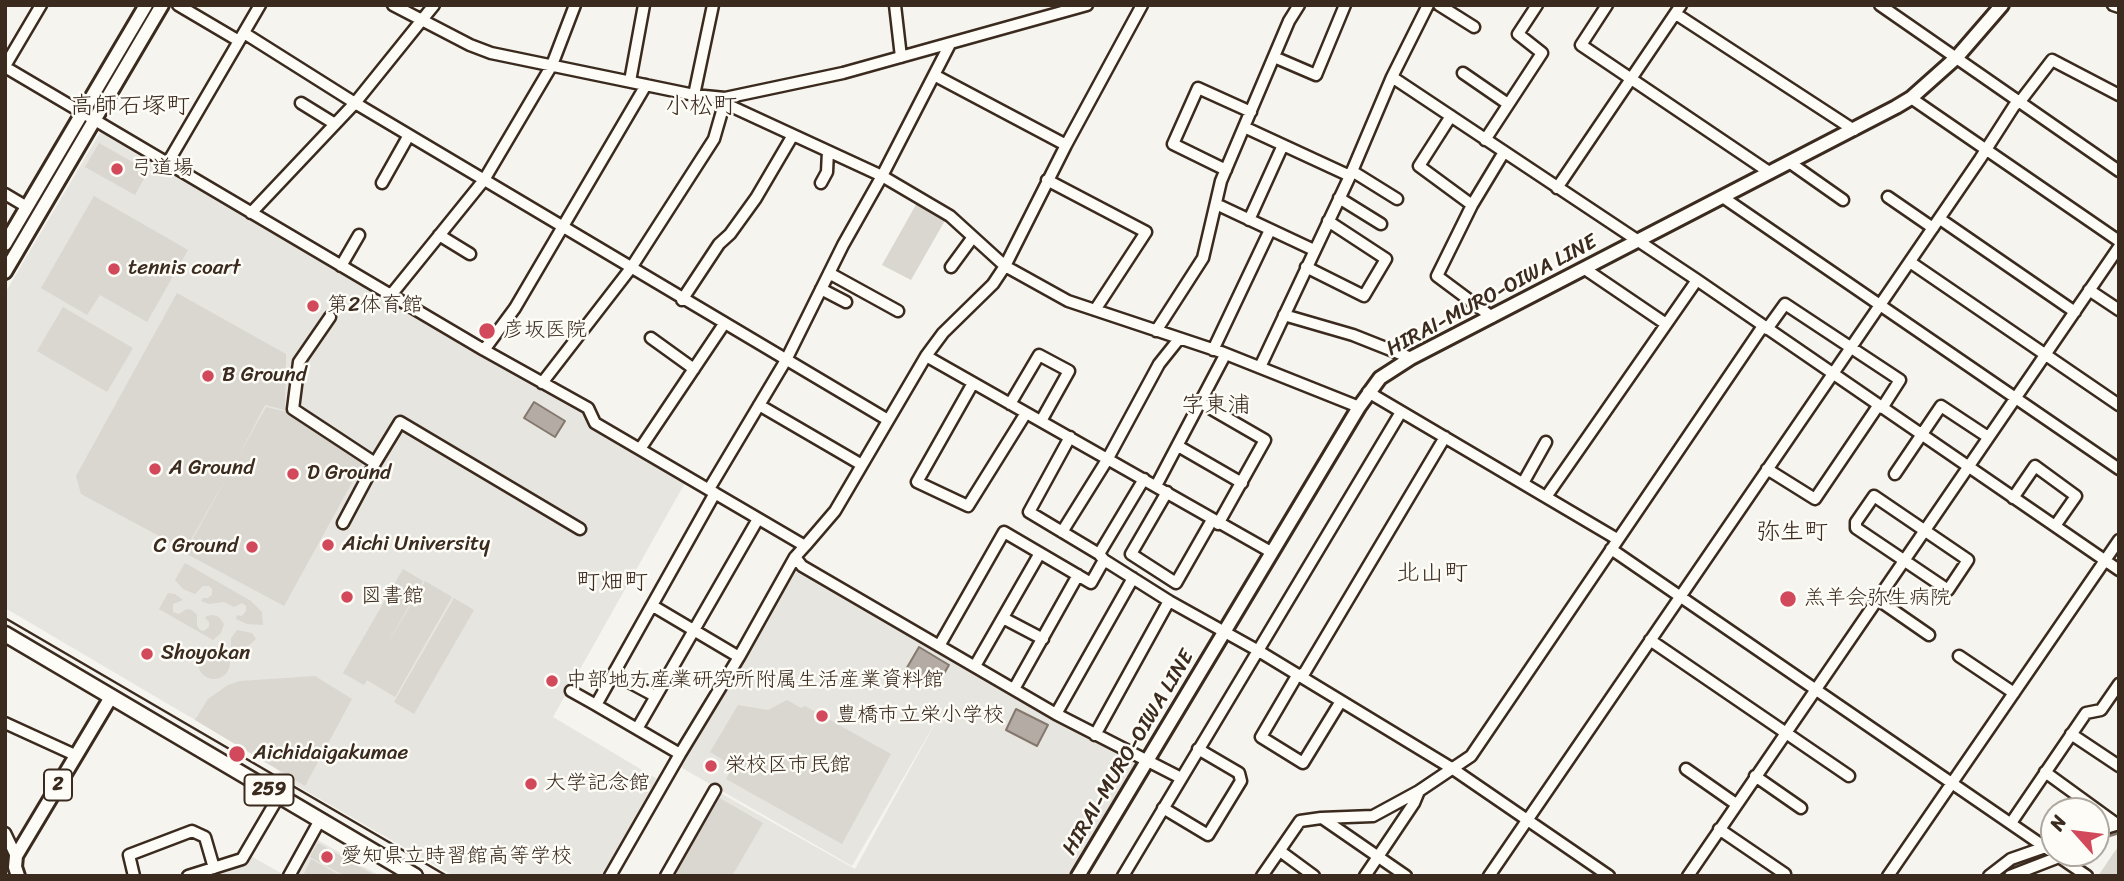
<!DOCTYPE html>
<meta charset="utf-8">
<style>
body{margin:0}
#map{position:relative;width:2124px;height:881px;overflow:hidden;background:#f5f4ee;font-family:Sriracha,sans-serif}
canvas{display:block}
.frame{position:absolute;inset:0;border:7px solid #3b2a1e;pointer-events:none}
.north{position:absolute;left:2040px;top:797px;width:70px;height:70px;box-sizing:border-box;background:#fdfcf7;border:2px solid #afa8a0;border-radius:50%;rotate:298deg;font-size:19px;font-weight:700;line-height:28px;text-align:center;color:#3b2a1e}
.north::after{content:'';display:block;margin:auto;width:24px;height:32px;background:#d1495b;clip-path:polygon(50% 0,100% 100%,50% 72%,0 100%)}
</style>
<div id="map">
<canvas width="2124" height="881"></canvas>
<div class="frame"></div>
<div class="north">N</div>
</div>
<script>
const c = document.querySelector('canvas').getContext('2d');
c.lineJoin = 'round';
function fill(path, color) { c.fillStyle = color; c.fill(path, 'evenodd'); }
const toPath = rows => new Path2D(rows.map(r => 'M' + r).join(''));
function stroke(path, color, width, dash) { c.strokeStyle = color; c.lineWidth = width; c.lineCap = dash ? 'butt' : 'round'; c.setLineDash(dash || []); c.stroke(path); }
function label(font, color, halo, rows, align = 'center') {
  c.font = font + ' Sriracha,"Klee One",sans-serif'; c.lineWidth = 5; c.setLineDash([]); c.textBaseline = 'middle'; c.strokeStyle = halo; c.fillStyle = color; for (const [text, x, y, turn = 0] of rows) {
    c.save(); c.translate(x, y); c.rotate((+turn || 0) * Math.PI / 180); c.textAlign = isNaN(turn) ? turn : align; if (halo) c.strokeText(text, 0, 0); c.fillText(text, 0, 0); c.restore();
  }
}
const built = toPath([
 [101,131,587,412,586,421,589,426,685,483,553,717,659,780,605,876,454,876,278,775,280,770,5,608,5,293],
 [798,570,1141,764,1073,876,664,876,715,790,855,869,942,711,852,866,677,765,793,573],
 [316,839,380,876,296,876],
 [247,854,281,873,280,876,216,876,215,872]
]);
const green = toPath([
 [99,143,148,171,135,195,85,167],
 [94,196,188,250,147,322,100,295,87,315,41,288],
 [918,201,947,217,911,280,882,265],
 [177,293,286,354,285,410,265,405,238,457,266,407,287,412,364,461,284,606,185,553,232,468,185,550,81,494,76,476],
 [63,307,133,348,107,392,37,351],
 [185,563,251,601,262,612,263,625,247,624,236,619,237,615,242,616,246,611,246,606,242,603,234,607,224,602,209,604,201,601,203,598,208,598,212,595,212,589,209,586,203,586,195,594,183,589,175,580],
 [403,569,423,581,385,648,425,581,452,597,395,697,367,680,364,685,343,673],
 [168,593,175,594,183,600,173,604,173,612,179,614,187,609,192,610,197,615,197,626,200,630,204,631,209,627,209,622,205,618,207,616,213,615,219,617,224,624,221,633,213,640,159,609],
 [454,598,474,610,414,714,394,702],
 [237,630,252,633,256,639,248,646,231,648,231,638],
 '198 663a16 16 0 1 1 32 0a16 16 0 1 1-32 0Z',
 [315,676,352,699,305,786,195,720,208,699,228,685,240,681],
 [787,700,801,708,805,706,891,754,842,844,726,779,733,766,710,752,738,705,768,710],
 [716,796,763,823,732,876,670,876],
 [318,843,376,876,345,876,310,857],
 [2119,846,2119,876,2098,876,2115,851],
 [311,859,341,876,303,876]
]);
const water = toPath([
 [534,402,565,421,555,437,524,418,534,402],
 [919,647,949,665,935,689,905,671,919,647],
 [1016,709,1048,725,1037,746,1006,730,1016,709]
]);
const stream = toPath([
 [2096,840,2119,833],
 [1998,876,2015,865,2047,854]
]);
const minor = toPath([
 [178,5,239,41],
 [393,5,470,45,491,53,694,95,725,98,843,73,1087,5],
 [895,5,901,57],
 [1439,5,1474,27],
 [1607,5,1581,45,1769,172],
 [1880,5,2119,171],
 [2113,5,2119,7],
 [1676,14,1854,130],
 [244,33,355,103,888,420],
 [1274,57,1316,75,1345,5],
 [5,66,41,5],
 [5,67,484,350,588,408,595,423,805,546,795,557,802,566,1056,714,1181,778],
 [1463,73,1508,104],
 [934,75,1066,145],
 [1392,77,1697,280,2119,570],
 [630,81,644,5],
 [694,95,713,5],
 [1911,98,2119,241],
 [301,103,335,124],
 [726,104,882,176,950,216,1005,266,1068,301,1221,352,1359,407],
 [1451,116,1419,166,1472,205],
 [1244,127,1350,176],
 [1485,140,1542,53,1518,34,1537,5],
 [1789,162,1843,200],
 [167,164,260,5],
 [1226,170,1173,144,1198,88,1251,112],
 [1352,171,1397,199],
 [1047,180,1146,232,1095,310],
 [382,183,409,135],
 [821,183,827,172,828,151],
 [1557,188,1681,5],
 [5,194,27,207],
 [1888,197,1933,228],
 [1339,198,1381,224],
 [1724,198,2119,469],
 [1216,204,1314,250],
 [251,213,355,103,434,5],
 [1940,219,2075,312],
 [1249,220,1283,145],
 [439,235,470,254],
 [1910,262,2119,405],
 [341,266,359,235],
 [951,267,973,237],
 [1306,267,1364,296,1386,259,1328,221],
 [1585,269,1666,324],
 [829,273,898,311],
 [821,289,846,302],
 [2089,290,2119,310],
 [391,295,484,180,552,65,575,5],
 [682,300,719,244,730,234,756,198,793,135],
 [1284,315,1353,335,1411,358],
 [330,317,299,362,293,409,375,463,343,523],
 [1492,317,1437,276,1472,205,1504,152],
 [1767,329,1785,304,1900,380,1882,408],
 [1156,331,1203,258,1221,181,1289,21,1299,5],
 [651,338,694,369],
 [484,350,515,308,646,85],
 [1213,350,1270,230],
 [926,356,1271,552],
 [1260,367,1350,176,1392,77,1428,5],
 [542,383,631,268,714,139,725,101],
 [973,383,917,482,968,506,1026,413],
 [1368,392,1617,539],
 [1201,403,1265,440,1218,524],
 [1010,404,1039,355,1069,371,1041,421],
 [759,405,862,465],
 [1070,437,1029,512,1099,554,1144,479],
 [1178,446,1242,483],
 [640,449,724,324],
 [375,463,400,422,580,529],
 [1767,469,1815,499,1878,406],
 [1895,474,1941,406,1988,437],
 [1523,483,1546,442],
 [1156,486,1225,355],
 [709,489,786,360,843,245,882,176,950,44],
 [1167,492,1131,554,1176,583,1212,520],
 [1874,496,1968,560,1948,590,1856,528,1856,522,1874,496],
 [1546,497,1697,280],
 [2013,498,2035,466,2076,496,2055,526],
 [1062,532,1107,460,1159,364,1179,339],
 [805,546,835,511,926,356,943,333,993,284,1005,266,1066,145,1142,5],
 [1611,549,2087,876],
 [1099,554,1104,560,1169,601,1257,650,1453,769,1609,876],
 [1877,599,1929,635],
 [653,606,739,657],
 [1003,618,1043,639],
 [1650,640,1849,776],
 [939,646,1004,532,1091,583,1104,560],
 [1959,656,2014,693],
 [975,666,1040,553],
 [614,674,655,696],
 [1014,689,1078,575],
 [571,691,596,705],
 [1341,701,1303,763,1261,737,1295,679,1305,672,1445,437],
 [1056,714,1133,578],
 [5,723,75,755],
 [637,729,758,519],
 [2071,734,2119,766],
 [1095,735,1169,601],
 [680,754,596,705,715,493],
 [1686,769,1736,804],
 [2045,772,2118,825],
 [1755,776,1801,808],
 [1163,808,1208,835,1241,781,1239,773,1198,749],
 [1322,818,1406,876],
 [2011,823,2086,713,2101,710,2119,684],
 [1719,829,1785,874],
 [2096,831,2119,824],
 [5,833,16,856],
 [1280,851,1314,876],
 [134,876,129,855,192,831,205,837,214,868],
 [188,876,242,859,279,796],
 [289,876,320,820],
 [610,876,680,754,739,657,795,557],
 [666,876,715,790],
 [1123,876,1401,412],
 [1262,876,1300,821,1321,818,1373,816,1419,791,1471,756,1763,326],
 [1365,876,1414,803,1419,791],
 [1489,876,1980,159,2014,106,2022,99,2052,60,2119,95],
 [1688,876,2119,247],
 [1888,876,2119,540],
 [1989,876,2011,859,2054,844],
 [2010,876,2059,857]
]);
const major = toPath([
 [5,244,146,5],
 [5,272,162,5],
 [18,876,15,867,16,856,111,697],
 [1078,876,1359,407,1380,378,1411,358,1896,107,1911,98,1957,57,2002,5]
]);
const highway = toPath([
 [5,634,415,876]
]);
const rail = toPath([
 [5,618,447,876]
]);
const markers = [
 [117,169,7,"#d1495b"],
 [114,269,7,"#d1495b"],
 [313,306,7,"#d1495b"],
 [487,331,9,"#d1495b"],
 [208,376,7,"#d1495b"],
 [155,469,7,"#d1495b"],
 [293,474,7,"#d1495b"],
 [328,545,7,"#d1495b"],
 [252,547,7,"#d1495b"],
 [347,597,7,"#d1495b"],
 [1788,599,9,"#d1495b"],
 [147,654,7,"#d1495b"],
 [552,681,7,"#d1495b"],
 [822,716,7,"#d1495b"],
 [237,754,9,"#d1495b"],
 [711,766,7,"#d1495b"],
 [531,784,7,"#d1495b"],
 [327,857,7,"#d1495b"]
];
const shields = [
 [58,785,28],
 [269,790,49]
];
const shieldNames = [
 ["2",58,785],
 ["259",269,790]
];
const poiNames = [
 ["弓道場",131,169],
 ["tennis coart",128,269],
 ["第2体育館",327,306],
 ["彦坂医院",503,331],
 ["B Ground",222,376],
 ["A Ground",169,469],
 ["D Ground",307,474],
 ["Aichi University",342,545],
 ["C Ground",238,547,"right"],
 ["図書館",361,597],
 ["羔羊会弥生病院",1804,599],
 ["Shoyokan",161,654],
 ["中部地方産業研究所附属生活産業資料館",566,681],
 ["豊橋市立栄小学校",836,716],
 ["Aichidaigakumae",253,754],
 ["栄校区市民館",725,766],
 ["大学記念館",545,784],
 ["愛知県立時習館高等学校",341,857]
];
const streetNames = [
 ["HIRAI-MURO-OIWA LINE",1492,296,-28],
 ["HIRAI-MURO-OIWA LINE",1129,753,-59]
];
const neighbourhoodNames = [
 ["字東浦",1216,406]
];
const quarterNames = [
 ["高師石塚町",130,107],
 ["小松町",701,107],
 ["弥生町",1792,533],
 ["北山町",1432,574],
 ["町畑町",612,583]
];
fill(built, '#e7e5df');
fill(green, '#dad6d0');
fill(water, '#b4aca4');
stroke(water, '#84786e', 2);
stroke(stream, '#84786e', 2.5);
stroke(minor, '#3b2a1e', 15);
stroke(major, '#3b2a1e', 18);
stroke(highway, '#3b2a1e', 19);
stroke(minor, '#fdfcf7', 10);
stroke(major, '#fdfcf7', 12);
stroke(highway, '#fdfcf7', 14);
stroke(rail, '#3b2a1e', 2.5);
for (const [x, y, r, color] of markers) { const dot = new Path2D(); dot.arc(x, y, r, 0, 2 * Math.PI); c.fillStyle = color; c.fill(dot); stroke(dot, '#fdfcf7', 2.5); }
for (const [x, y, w] of shields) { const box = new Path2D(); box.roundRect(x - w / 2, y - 15.5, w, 31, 5); c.fillStyle = '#fdfcf7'; c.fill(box); stroke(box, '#3b2a1e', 2); }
label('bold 19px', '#3b2a1e', null, shieldNames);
label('21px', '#3b2a1e', '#fdfcf7', poiNames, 'left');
label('21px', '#3b2a1e', '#fdfcf7', streetNames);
label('23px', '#3b2a1e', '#fdfcf7', neighbourhoodNames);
label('24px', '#3b2a1e', '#fdfcf7', quarterNames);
</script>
